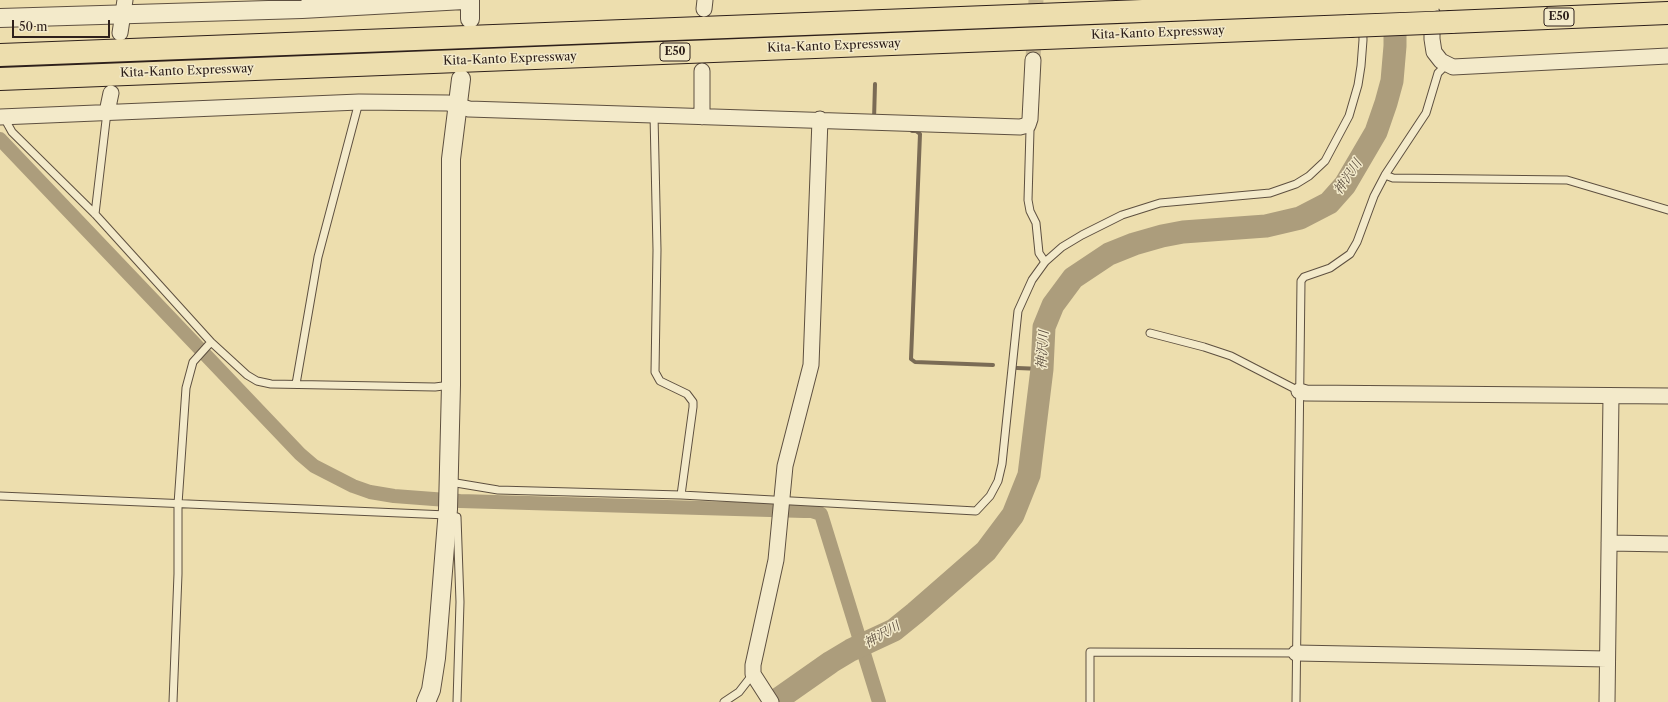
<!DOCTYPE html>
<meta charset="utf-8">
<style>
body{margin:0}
#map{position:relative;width:1668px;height:702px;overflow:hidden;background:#eddeae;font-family:"Libre Caslon Text",serif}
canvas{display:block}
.scale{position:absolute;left:12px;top:20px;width:98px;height:18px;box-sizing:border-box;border:2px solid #2e201b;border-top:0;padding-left:5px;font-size:12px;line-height:14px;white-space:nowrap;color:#2e201b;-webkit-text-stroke:3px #f3eaca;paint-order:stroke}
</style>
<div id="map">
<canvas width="1668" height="702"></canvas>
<div class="scale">50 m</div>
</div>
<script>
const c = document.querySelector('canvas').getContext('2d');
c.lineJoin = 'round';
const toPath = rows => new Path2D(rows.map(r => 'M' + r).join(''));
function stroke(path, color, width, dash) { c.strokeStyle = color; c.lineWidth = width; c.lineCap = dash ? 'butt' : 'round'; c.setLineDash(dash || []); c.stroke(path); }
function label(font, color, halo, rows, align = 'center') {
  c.font = font + ' "Libre Caslon Text","Noto Serif JP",serif'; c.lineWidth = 3; c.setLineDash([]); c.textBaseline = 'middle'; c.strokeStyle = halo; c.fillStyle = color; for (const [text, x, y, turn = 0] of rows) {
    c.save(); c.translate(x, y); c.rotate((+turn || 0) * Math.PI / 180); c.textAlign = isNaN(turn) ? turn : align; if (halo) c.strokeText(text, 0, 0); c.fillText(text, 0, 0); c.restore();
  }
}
const stream = toPath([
 [874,120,875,84],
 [912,131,916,131,920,134,911,359,915,362,993,365],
 [1017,368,1042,369]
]);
const canal = toPath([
 [0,139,300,454,314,466,353,486,370,492,394,496,460,501,804,511,812,511,821,514,879,702]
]);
const river = toPath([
 [774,702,831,662,851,650,894,630,915,613,986,551,1013,515,1029,475,1042,369,1044,327,1053,305,1073,278,1109,254,1134,244,1162,236,1183,232,1266,226,1300,218,1329,203,1345,185,1376,132,1386,103,1392,81,1395,46,1395,4]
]);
const minorTunnel = toPath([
 [1033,60,1036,0]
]);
const service = toPath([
 [654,115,657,250,655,372,660,381,687,394,693,402,693,407,681,495],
 [6,117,7,123,12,132,95,214,211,342,247,375,257,381,271,384,435,387,451,385],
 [1028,125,1030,130,1028,200,1030,211,1036,223,1039,253,1045,262],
 [1385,175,1393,178,1567,180,1668,210],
 [95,214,107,112],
 [1150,333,1204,347,1231,356,1299,391],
 [296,384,318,257,359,102],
 [450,482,498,490,681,495,976,511,990,496,998,481,1002,464,1018,311,1032,280,1045,262,1062,247,1082,235,1122,215,1160,203,1270,193,1296,184,1309,176,1325,161,1349,116,1358,85,1361,66,1363,40,1362,4],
 [0,496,447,515,457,517,460,602,457,702],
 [173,702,178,574,178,504,186,388,193,362,211,342],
 [724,702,739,692,753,674],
 [1090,702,1090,652,1296,653],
 [1296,702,1301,281,1304,277,1330,268,1350,254,1357,242,1374,196,1385,175,1426,113,1438,73,1446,65]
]);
const minor = toPath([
 [704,9,705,0],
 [1432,13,1432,39,1434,52,1441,61,1453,67,1668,56],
 [120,33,125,0],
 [107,112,111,93],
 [0,117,359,102,448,103,469,109,1020,127,1028,125,1030,119,1033,60],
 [702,117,702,71],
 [1299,391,1306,393,1668,396],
 [1609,543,1668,544],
 [1296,653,1607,659],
 [771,702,753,674,753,665,776,560,785,466,811,365,820,119],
 [1607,702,1611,396]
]);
const tertiary = toPath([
 [470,0,470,19],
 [0,18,302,9,464,0],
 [426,702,431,690,436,658,448,509,451,385,451,159,461,79]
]);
const motorway = toPath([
 [1451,22,1668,13],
 [0,55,1350,3],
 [0,79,1350,26]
]);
const motorwayBridge = toPath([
 [1350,3,1432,0],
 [1350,26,1451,22]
]);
const shields = [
 [1559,17,30],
 [675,52,30]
];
const shieldNames = [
 ["E50",1559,17],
 ["E50",675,52]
];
const streetNames = [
 ["Kita-Kanto Expressway",1158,33,-2],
 ["Kita-Kanto Expressway",834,46,-2],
 ["Kita-Kanto Expressway",510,59,-2],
 ["Kita-Kanto Expressway",187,71,-2]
];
const waterNames = [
 ["神沢川",1348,177,-56],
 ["神沢川",1043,350,-86],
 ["神沢川",882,635,-30]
];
stroke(stream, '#7a6b55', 4);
stroke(canal, '#ac9d7c', 14);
stroke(river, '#ac9d7c', 23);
stroke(minorTunnel, '#c7b891', 15, [15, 8]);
stroke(service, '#5e5040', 9);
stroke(minor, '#5e5040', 17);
stroke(tertiary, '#5e5040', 20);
stroke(motorway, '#2e201b', 24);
stroke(service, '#f3eaca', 7);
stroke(minor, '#f3eaca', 15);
stroke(tertiary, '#f3eaca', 18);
stroke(motorway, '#eddeae', 22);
stroke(motorwayBridge, '#2e201b', 24, []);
stroke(motorwayBridge, '#eddeae', 22);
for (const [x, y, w] of shields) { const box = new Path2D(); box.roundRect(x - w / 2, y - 9, w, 18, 3); c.fillStyle = '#f3eaca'; c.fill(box); stroke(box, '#2e201b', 1); }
label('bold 11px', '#2e201b', null, shieldNames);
label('12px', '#2e201b', '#f3eaca', streetNames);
label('italic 13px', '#5a4c3d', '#f3eaca', waterNames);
</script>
